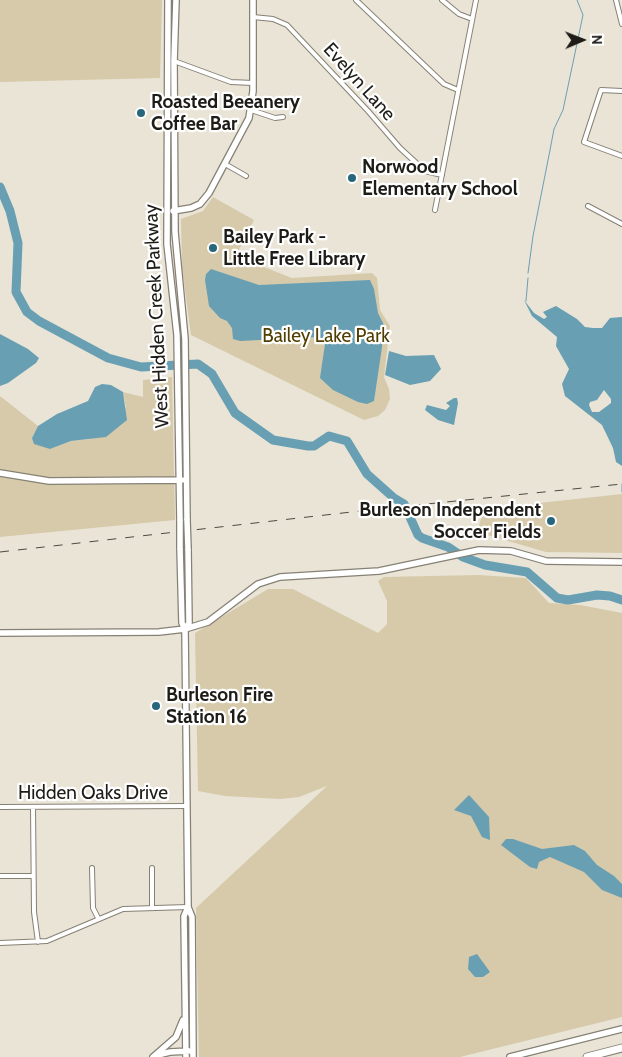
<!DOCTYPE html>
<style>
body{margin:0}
#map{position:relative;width:622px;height:1057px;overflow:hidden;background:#e9e4d6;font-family:Cabin,sans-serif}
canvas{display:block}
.north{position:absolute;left:557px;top:15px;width:50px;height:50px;-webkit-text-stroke:4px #fff;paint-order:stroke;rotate:89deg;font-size:14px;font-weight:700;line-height:20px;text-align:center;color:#1e1c17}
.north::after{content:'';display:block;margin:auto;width:18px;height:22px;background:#1e1c17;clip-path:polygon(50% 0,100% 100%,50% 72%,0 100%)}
</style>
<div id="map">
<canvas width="622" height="1057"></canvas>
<div class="north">N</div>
</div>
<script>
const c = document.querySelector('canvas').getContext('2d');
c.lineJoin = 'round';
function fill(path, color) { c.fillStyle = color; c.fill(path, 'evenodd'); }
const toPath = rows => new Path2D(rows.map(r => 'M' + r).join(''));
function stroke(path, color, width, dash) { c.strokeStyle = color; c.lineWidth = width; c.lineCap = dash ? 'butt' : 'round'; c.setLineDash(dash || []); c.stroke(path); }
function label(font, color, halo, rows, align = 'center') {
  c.font = font + ' Cabin,sans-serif'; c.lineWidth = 4.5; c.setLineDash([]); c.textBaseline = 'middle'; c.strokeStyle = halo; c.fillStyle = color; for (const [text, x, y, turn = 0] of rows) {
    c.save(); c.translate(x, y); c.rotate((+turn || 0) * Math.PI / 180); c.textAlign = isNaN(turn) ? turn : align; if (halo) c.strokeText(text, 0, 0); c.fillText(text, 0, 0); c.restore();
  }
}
const green = toPath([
 [0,0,162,0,160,78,0,82],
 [213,197,254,220,236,256,292,278,372,273,377,278,380,310,390,326,384,377,389,389,390,399,385,410,378,416,364,420,191,335,182,268,181,219,203,211],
 [172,377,175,520,0,537,0,396,38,426,32,438,50,449,71,441,91,439,126,407,123,392,143,397,143,380],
 [622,494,622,553,546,552,477,532,484,509],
 [478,575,526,578,549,603,580,605,622,613,622,1017,460,1057,199,1057,196,908,327,786,299,797,280,799,225,796,198,791,195,633,268,589,293,589,378,633,387,624,387,601,378,581,384,577]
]);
const water = toPath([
 [211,269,259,285,370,280,374,289,378,313,385,327,374,401,367,404,358,402,333,390,320,378,325,344,323,339,318,337,240,341,233,339,232,328,227,321,220,318,209,306,205,280,206,274],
 [524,300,534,313,544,319,547,317,543,312,556,306,577,319,585,327,593,328,602,328,610,318,622,317,622,466,616,462,613,448,602,425,565,396,562,384,569,369,556,346,557,337,532,316],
 [604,390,611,399,611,403,599,412,592,412,589,405,590,402,597,400],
 [0,334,28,349,39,358,36,363,8,383,0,386],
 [389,351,406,356,434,355,441,369,430,381,410,385,385,375],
 [102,384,111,385,123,392,127,420,106,437,71,441,50,449,34,444,32,438,38,426,57,414,88,401,95,387],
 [454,398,457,398,458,403,454,425,438,420,425,410,427,405,446,410,450,406,446,403],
 [469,795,489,817,490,840,482,837,471,816,454,810],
 [506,839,513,839,542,849,574,845,585,851,597,865,614,876,622,884,622,898,602,890,584,872,550,857,539,862,537,869,530,867,501,845],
 [477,954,490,972,483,977,475,977,468,969,469,957]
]);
const stream = toPath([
 [528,273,533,236,550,150,554,129,563,110,583,15,577,0],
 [526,301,528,278],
 [622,484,622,492]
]);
const river = toPath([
 [0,187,10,211,18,243,16,292,27,312,39,321,108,358,141,367,198,364,212,374,235,413,273,440,308,446,314,446,329,436,347,441,367,474,394,498,404,504,418,535,422,538,448,547,463,557,485,565,527,572,557,598,568,600,597,595,610,596,622,600]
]);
const street = toPath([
 [356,0,444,84,458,90],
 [442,0,459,14,472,19],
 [616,0,622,24],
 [253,17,273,19,287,25,368,111,400,148,425,171,442,175],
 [174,61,231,82,253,83],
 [622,91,601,90,584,142,622,156],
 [251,110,275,118,283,117],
 [225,164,246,176],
 [588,206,622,224],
 [435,210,476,0],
 [0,807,187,806],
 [33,807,34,912,38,942],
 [92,868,93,908,98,918],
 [152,868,152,908],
 [0,876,33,876],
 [0,943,47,941,123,909,188,907]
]);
const secondary = toPath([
 [168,0,167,244,177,335,180,521],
 [176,0,174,61,175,232,185,339,187,520],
 [173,211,191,208,200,204,209,193,249,118,253,91,253,0],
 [0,473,49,481,182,480],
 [180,548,182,623,185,629,188,907,184,916,186,1057],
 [185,629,189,623,188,549],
 [0,633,159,632,185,629,208,622,258,584,280,577,379,571,479,550,511,551,546,561,622,562],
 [188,907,192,917,193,1057],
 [158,1055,170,1052,189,1051],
 [153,1057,176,1037,183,1020],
 [510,1057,622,1029]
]);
const highway = toPath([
 [587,1057,622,1048]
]);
const rail = toPath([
 [0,552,378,509,622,484]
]);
const secondaryBridge = toPath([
 [187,520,188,549],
 [180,521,180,548]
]);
const markers = [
 [141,113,5,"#27677c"],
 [352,178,5,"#27677c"],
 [213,248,5,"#27677c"],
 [551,521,5,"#27677c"],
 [156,706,5,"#27677c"]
];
const streetNames = [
 ["Evelyn Lane",359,82,48],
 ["West Hidden Creek Parkway",157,316,-93],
 ["Hidden Oaks Drive",93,793]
];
const poiNames = [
 ["Roasted Beeanery",151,102],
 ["Coffee Bar",151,124],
 ["Norwood",362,167],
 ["Elementary School",362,189],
 ["Bailey Park -",223,237],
 ["Little Free Library",223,259],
 ["Burleson Independent",541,510,"right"],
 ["Soccer Fields",541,532,"right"],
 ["Burleson Fire",166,695],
 ["Station 16",166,717]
];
const parkNames = [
 ["Bailey Lake Park",326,336]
];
fill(green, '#d6caaa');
fill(water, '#689fb3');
stroke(stream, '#689fb3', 1);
stroke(river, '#689fb3', 9);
stroke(street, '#868175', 6);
stroke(secondary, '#868175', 8);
stroke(highway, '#868175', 9);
stroke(street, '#fff', 4);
stroke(secondary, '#fff', 5.5);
stroke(highway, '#fff', 7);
stroke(rail, '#4b4942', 1, [9, 9]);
stroke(secondaryBridge, '#868175', 8, []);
stroke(secondaryBridge, '#fff', 5.5);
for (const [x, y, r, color] of markers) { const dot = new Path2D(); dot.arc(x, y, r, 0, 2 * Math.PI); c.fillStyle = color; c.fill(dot); stroke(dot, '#fff', 2); }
label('19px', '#1e1c17', '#fff', streetNames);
label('bold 19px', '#1e1c17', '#fff', poiNames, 'left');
label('19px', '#513f02', '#fff', parkNames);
</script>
